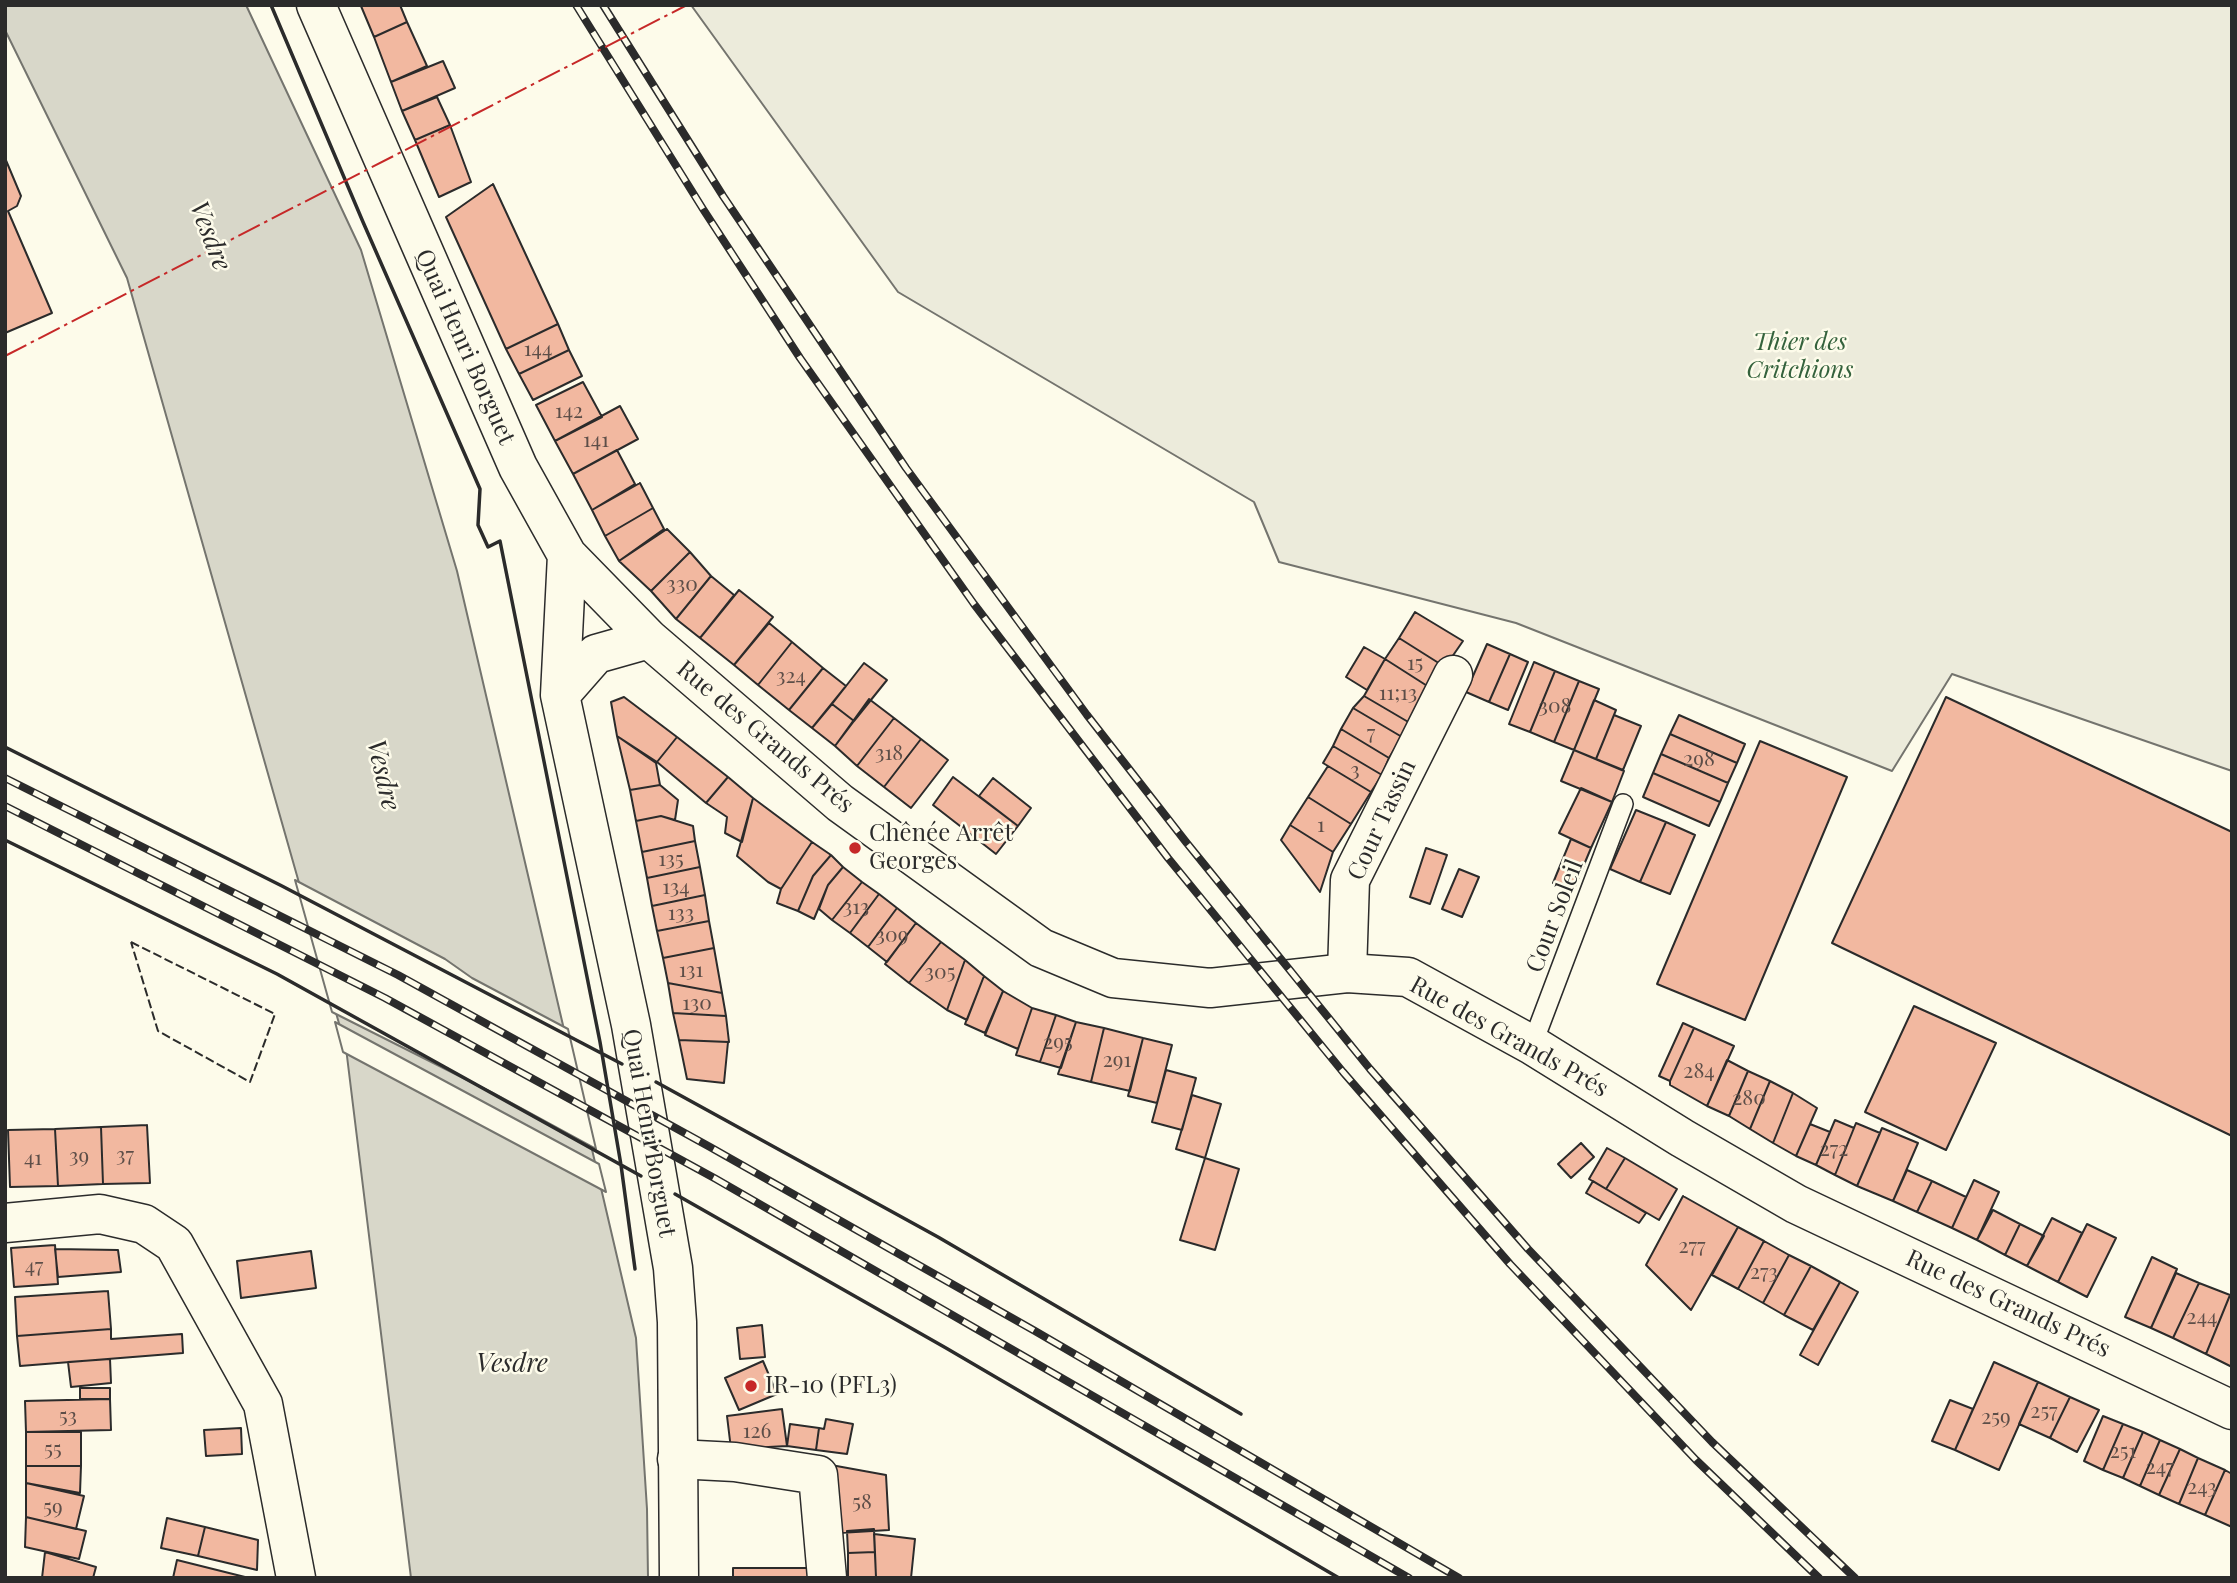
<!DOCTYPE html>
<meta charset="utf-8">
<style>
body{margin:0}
#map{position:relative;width:2237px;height:1583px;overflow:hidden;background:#fdfbea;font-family:"Playfair Display",serif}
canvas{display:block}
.frame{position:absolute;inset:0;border:7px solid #2b2b2b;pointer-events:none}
</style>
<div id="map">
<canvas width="2237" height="1583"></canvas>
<div class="frame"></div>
</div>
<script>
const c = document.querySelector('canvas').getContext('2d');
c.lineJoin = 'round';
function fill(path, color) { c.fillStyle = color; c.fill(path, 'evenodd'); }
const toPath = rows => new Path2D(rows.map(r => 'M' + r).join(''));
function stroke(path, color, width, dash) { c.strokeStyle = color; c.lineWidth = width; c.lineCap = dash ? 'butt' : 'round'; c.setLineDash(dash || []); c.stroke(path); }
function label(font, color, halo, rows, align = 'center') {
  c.font = font + ' "Playfair Display",serif'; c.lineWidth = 5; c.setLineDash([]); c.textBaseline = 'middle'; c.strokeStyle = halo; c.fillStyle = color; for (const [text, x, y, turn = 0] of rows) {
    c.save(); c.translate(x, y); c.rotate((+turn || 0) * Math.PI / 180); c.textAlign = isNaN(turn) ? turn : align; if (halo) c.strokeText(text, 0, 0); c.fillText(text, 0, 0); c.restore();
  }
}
const green = toPath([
 [691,5,2232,5,2232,771,1952,674,1892,771,1516,623,1279,562,1254,502,898,292,691,5]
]);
const water = toPath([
 [5,5,246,5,361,250,457,571,636,1338,647,1509,648,1578,411,1578,346,1048,127,278,5,30,5,5]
]);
const pier = toPath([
 [295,880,445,959,472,978,568,1029,596,1149,493,1093,332,1012,295,880],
 [335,1022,599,1164,606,1192,343,1052,335,1022]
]);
const building = toPath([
 [400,5,407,22,374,37,361,6,400,5],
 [407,22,427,66,391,82,374,37,407,22],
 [443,61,455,88,402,111,391,82,443,61],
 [437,97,450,125,415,140,402,111,437,97],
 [450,125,471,182,439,197,415,140,450,125],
 [5,158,21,196,17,206,8,211,52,313,5,333,5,158],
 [493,184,558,324,506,349,446,217,493,184],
 [558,324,569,350,519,374,506,349,558,324],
 [569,350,582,376,533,400,519,374,569,350],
 [583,382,602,417,555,441,536,405,583,382],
 [620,406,638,439,573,474,555,441,620,406],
 [617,450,635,484,592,510,573,474,617,450],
 [640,483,653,508,605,536,592,510,640,483],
 [653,508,664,529,619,561,605,536,653,508],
 [667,529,690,552,651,591,619,561,667,529],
 [690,552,711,576,676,619,651,591,690,552],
 [711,576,734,595,700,638,676,619,711,576],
 [739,590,773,617,734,665,700,638,739,590],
 [1415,612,1463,641,1445,667,1399,638,1415,612],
 [769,623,792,642,758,685,734,665,769,623],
 [1399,638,1445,667,1432,689,1385,659,1399,638],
 [792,642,823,668,789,710,758,685,792,642],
 [1487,644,1510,654,1489,702,1466,692,1487,644],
 [1364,647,1385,659,1367,690,1346,677,1364,647],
 [1510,654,1528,662,1508,710,1489,702,1510,654],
 [1385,659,1432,689,1410,723,1364,696,1385,659],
 [1534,662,1555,671,1530,732,1509,724,1534,662],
 [864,663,887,680,854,721,832,704,864,663],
 [823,668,846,686,812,728,789,710,823,668],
 [1555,671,1579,681,1554,742,1530,732,1555,671],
 [1579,681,1599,689,1574,750,1554,742,1579,681],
 [1364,696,1410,723,1402,737,1353,708,1364,696],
 [624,697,677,737,657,762,617,736,611,702,624,697],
 [1946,697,2232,832,2232,1136,1832,943,1946,697],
 [869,699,894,718,857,766,835,746,869,699],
 [1594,700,1616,710,1596,759,1574,750,1594,700],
 [832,704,854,721,835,746,812,728,832,704],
 [1353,708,1402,737,1389,758,1341,729,1353,708],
 [1614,715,1641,726,1623,770,1596,759,1614,715],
 [1679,715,1745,744,1737,763,1670,734,1679,715],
 [894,718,921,739,884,787,857,766,894,718],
 [1341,729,1389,758,1382,775,1333,746,1341,729],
 [1670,734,1737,763,1728,783,1661,754,1670,734],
 [617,736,656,763,660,785,630,790,617,736],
 [677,737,728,777,706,803,657,762,677,737],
 [921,739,948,760,911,808,884,787,921,739],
 [1760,741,1847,777,1745,1020,1657,984,1760,741],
 [1333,746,1382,775,1371,792,1323,763,1333,746],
 [1574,750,1624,771,1612,802,1561,781,1574,750],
 [1661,754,1728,783,1720,802,1653,773,1661,754],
 [1328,766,1371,792,1351,824,1308,797,1328,766],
 [1653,773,1720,802,1709,826,1643,797,1653,773],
 [728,777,753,798,742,842,725,833,727,817,706,803,728,777],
 [953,777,1018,826,996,854,933,805,953,777],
 [993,778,1031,808,1018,826,979,796,993,778],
 [660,785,678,800,675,820,661,816,636,821,630,790,660,785],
 [1581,788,1612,802,1591,848,1559,833,1581,788],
 [1308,797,1351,824,1333,852,1290,825,1308,797],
 [753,798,812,842,781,889,768,882,737,856,753,798],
 [1636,810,1666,822,1640,882,1610,869,1636,810],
 [661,816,693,826,695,841,642,852,636,821,661,816],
 [1666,822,1695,835,1670,894,1640,882,1666,822],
 [1290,825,1333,852,1320,892,1281,840,1290,825],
 [1571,839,1591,848,1573,891,1553,883,1571,839],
 [695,841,700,867,647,878,642,852,695,841],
 [812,842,831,855,813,876,798,911,777,903,781,889,812,842],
 [1426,848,1447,855,1430,904,1410,897,1426,848],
 [831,855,843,867,828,885,814,919,798,911,813,876,831,855],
 [700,867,705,895,652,906,647,878,700,867],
 [843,867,862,882,832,920,819,909,828,885,843,867],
 [1459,869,1479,877,1462,917,1442,909,1459,869],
 [862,882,879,894,850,933,832,920,862,882],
 [879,894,897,908,868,947,850,933,879,894],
 [705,895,709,921,657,931,652,906,705,895],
 [897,908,916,923,887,962,868,947,897,908],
 [709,921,714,948,663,958,657,931,709,921],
 [916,923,941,942,909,983,885,964,916,923],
 [941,942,965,960,947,1010,909,983,941,942],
 [714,948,722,993,668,983,663,958,714,948],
 [965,960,984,976,967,1020,947,1010,965,960],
 [984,976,1003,991,985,1033,965,1024,984,976],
 [668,983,722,993,726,1016,673,1013,668,983],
 [1003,991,1032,1008,1018,1049,985,1035,1003,991],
 [1914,1006,1996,1043,1946,1150,1865,1112,1914,1006],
 [1032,1008,1056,1015,1040,1062,1016,1055,1032,1008],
 [673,1013,726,1016,729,1042,679,1040,673,1013],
 [1056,1015,1076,1022,1061,1068,1040,1062,1056,1015],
 [1076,1022,1104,1028,1091,1082,1058,1074,1076,1022],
 [1683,1023,1694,1028,1670,1081,1659,1076,1683,1023],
 [1104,1028,1143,1038,1130,1091,1091,1082,1104,1028],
 [1694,1028,1734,1046,1707,1106,1670,1085,1670,1081,1694,1028],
 [1143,1038,1172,1045,1157,1103,1128,1096,1143,1038],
 [679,1040,728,1042,724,1083,687,1079,679,1040],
 [1727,1060,1748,1071,1729,1116,1707,1106,1727,1060],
 [1166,1070,1196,1078,1182,1130,1152,1122,1166,1070],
 [1748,1071,1770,1081,1750,1129,1729,1116,1748,1071],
 [1770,1081,1793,1093,1773,1143,1750,1129,1770,1081],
 [1793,1093,1817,1108,1796,1156,1773,1143,1793,1093],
 [1192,1095,1221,1104,1205,1158,1176,1149,1192,1095],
 [1835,1120,1854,1128,1835,1175,1816,1165,1835,1120],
 [1856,1123,1880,1133,1857,1186,1835,1175,1856,1123],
 [1810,1124,1830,1132,1816,1165,1796,1156,1810,1124],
 [147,1125,150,1183,103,1184,101,1127,147,1125],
 [101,1127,103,1184,58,1186,55,1129,101,1127],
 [1882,1128,1918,1143,1893,1201,1857,1186,1882,1128],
 [55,1129,58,1186,10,1187,8,1130,55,1129],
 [1581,1143,1594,1157,1571,1178,1558,1164,1581,1143],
 [1607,1148,1625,1158,1606,1189,1589,1179,1607,1148],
 [1205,1158,1239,1169,1215,1250,1180,1240,1205,1158],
 [1625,1158,1677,1189,1659,1220,1606,1189,1625,1158],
 [1907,1170,1932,1181,1917,1212,1893,1201,1907,1170],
 [1974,1180,1999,1192,1977,1240,1952,1228,1974,1180],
 [1593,1181,1646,1213,1639,1223,1586,1193,1593,1181],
 [1932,1181,1966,1197,1952,1228,1917,1212,1932,1181],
 [1683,1196,1738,1227,1691,1310,1646,1265,1683,1196],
 [1993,1210,2020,1224,2005,1255,1977,1240,1993,1210],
 [2052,1218,2082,1233,2058,1282,2027,1266,2052,1218],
 [2020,1224,2044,1236,2027,1266,2005,1255,2020,1224],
 [2087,1224,2116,1238,2087,1297,2058,1282,2087,1224],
 [1738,1227,1764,1241,1738,1289,1712,1275,1738,1227],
 [1764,1241,1789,1255,1763,1303,1738,1289,1764,1241],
 [55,1245,58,1284,14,1287,11,1248,55,1245],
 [55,1249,118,1250,121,1272,58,1277,55,1249],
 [311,1251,316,1288,241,1298,237,1261,311,1251],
 [1789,1255,1811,1266,1784,1315,1763,1303,1789,1255],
 [2152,1257,2177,1269,2151,1328,2125,1317,2152,1257],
 [1811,1266,1840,1282,1813,1330,1784,1315,1811,1266],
 [2176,1273,2199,1283,2173,1338,2151,1328,2176,1273],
 [1840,1282,1858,1292,1818,1365,1800,1355,1840,1282],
 [2199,1283,2230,1295,2206,1354,2173,1338,2199,1283],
 [108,1291,111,1329,17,1336,15,1297,108,1291],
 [2230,1295,2232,1296,2232,1367,2206,1354,2230,1295],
 [762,1325,765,1357,740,1359,737,1328,762,1325],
 [111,1329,111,1339,182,1334,183,1353,20,1366,17,1336,111,1329],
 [110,1359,111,1383,71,1387,68,1362,110,1359],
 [763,1361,777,1394,739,1410,725,1378,763,1361],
 [1994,1362,2038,1382,1999,1470,1955,1450,1994,1362],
 [2038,1382,2070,1397,2050,1438,2019,1424,2038,1382],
 [80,1388,110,1388,110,1399,80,1399,80,1388],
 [2070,1397,2099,1410,2077,1452,2050,1438,2070,1397],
 [110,1399,111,1430,26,1432,25,1401,110,1399],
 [1950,1400,1973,1409,1955,1450,1932,1441,1950,1400],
 [782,1409,787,1446,731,1449,727,1416,782,1409],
 [2103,1416,2123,1424,2103,1470,2084,1461,2103,1416],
 [826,1419,853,1424,847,1454,816,1450,819,1428,824,1429,826,1419],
 [790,1424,819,1428,816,1450,787,1446,790,1424],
 [2123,1424,2143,1432,2123,1478,2103,1470,2123,1424],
 [241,1428,242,1454,206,1456,204,1430,241,1428],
 [26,1432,81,1432,81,1466,26,1466,26,1432],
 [2143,1432,2160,1440,2140,1486,2123,1478,2143,1432],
 [2160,1440,2180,1449,2159,1495,2140,1486,2160,1440],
 [2180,1449,2198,1458,2179,1504,2159,1495,2180,1449],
 [2198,1458,2225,1470,2205,1515,2179,1504,2198,1458],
 [831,1465,886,1475,889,1530,839,1533,831,1465],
 [26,1466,81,1466,80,1493,26,1483,26,1466],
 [2225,1470,2232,1474,2232,1527,2205,1515,2225,1470],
 [26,1483,84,1496,76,1529,26,1517,26,1483],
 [26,1517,86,1531,79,1559,25,1547,26,1517],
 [167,1518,205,1527,198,1556,161,1548,167,1518],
 [205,1527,258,1540,257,1570,198,1556,205,1527],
 [874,1529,875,1552,848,1553,847,1531,874,1529],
 [874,1534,915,1539,911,1578,876,1577,874,1534],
 [45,1552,96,1567,93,1578,42,1578,45,1552],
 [875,1552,876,1578,848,1578,848,1553,875,1552],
 [177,1560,249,1578,173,1578,177,1560],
 [733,1568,810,1568,810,1578,733,1578,733,1568]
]);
const lane = toPath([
 [1532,1045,1623,804]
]);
const street = toPath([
 [1347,973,1350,880,1453,675],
 [5,1223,100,1214,144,1224,174,1244,263,1404,296,1578],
 [677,1459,735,1462,818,1475,827,1578]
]);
const primary = toPath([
 [316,5,518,467,567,555,560,695,631,1025,673,1268,677,1322,679,1578],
 [567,555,649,639,840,803,1041,948,1113,978,1210,988,1347,973,1408,977,1532,1045,1682,1138,1796,1204,2232,1410],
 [560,695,596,654,649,639]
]);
const rail = toPath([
 [576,5,703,209,800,358,974,604,1168,858,1343,1072,1510,1264,1696,1460,1819,1578],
 [603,5,723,196,906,468,1087,715,1186,842,1370,1069,1528,1249,1712,1442,1855,1578],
 [5,778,398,975,710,1147,1035,1331,1459,1578],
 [5,806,385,998,716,1179,1409,1578]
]);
const fence = toPath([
 [131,942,275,1014,250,1082,158,1031,131,942]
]);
const wall = toPath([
 [271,5,363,222,480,489,478,525,488,547,500,541,600,1042,621,1165,635,1269],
 [5,747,282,886,622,1064],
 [5,840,277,974,641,1176],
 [656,1082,938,1237,1241,1414],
 [675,1194,946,1348,1339,1578]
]);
const power = toPath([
 [5,356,687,5]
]);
const markers = [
 [855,848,7,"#c62828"],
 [751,1386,7,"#c62828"]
];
const numberNames = [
 ["144",538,349],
 ["142",569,411],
 ["141",596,440],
 ["330",682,584],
 ["15",1415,663],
 ["324",791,676],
 ["11;13",1398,693],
 ["308",1555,706],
 ["7",1371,733],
 ["318",889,753],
 ["298",1699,759],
 ["3",1355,770],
 ["1",1321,825],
 ["135",671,859],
 ["134",676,887],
 ["313",856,907],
 ["133",681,913],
 ["309",892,935],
 ["131",691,970],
 ["305",940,972],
 ["130",697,1003],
 ["295",1058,1042],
 ["291",1117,1060],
 ["284",1699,1071],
 ["280",1749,1098],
 ["272",1834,1149],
 ["37",125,1155],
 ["39",79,1156],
 ["41",33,1158],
 ["277",1692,1246],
 ["47",34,1266],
 ["273",1764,1272],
 ["244",2202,1317],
 ["257",2044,1411],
 ["53",68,1416],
 ["259",1996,1417],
 ["126",757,1431],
 ["55",53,1449],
 ["251",2123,1451],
 ["247",2160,1467],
 ["243",2202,1487],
 ["58",862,1502],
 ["59",53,1507]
];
const parkNames = [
 ["Thier des",1800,343],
 ["Critchions",1800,371]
];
const streetNames = [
 ["Quai Henri Borguet",465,347,66],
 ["Rue des Grands Prés",765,737,40],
 ["Cour Tassin",1382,820,-65],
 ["Cour Soleil",1555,916,-69],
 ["Rue des Grands Prés",1509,1037,29],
 ["Quai Henri Borguet",649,1133,80],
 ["Rue des Grands Prés",2008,1304,25]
];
const poiNames = [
 ["Chênée Arrêt",869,834],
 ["Georges",869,862],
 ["IR-10 (PFL3)",765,1386]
];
const waterNames = [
 ["Vesdre",210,236,69],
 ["Vesdre",383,775,77],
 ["Vesdre",512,1364]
];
fill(green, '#ecebdb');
stroke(green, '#74746e', 2);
fill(water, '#d8d7c9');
stroke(water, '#74746e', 2);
fill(pier, '#fdfbea');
stroke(pier, '#74746e', 2);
fill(building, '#f2b8a0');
stroke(building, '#2b2b2b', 2);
stroke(lane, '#2b2b2b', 22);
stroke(street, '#2b2b2b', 41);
stroke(primary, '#2b2b2b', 41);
stroke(lane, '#fdfbea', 19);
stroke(street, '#fdfbea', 38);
stroke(primary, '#fdfbea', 38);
stroke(rail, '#2b2b2b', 8);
stroke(rail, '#fdfbea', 5, [16]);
stroke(fence, '#2b2b2b', 2, [9, 3.5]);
stroke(wall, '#2b2b2b', 3.5);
stroke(power, '#c62828', 2, [24, 5, 3.5, 5]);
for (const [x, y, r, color] of markers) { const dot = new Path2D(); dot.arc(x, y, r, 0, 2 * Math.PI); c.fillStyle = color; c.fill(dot); stroke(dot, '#fdfbea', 2.5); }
label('21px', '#5d4e48', null, numberNames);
label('italic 24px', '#34623c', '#fdfbea', parkNames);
label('24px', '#2b2b2b', '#fdfbea', streetNames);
label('24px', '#2b2b2b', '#fdfbea', poiNames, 'left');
label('italic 26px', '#2b2b2b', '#fdfbea', waterNames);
</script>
